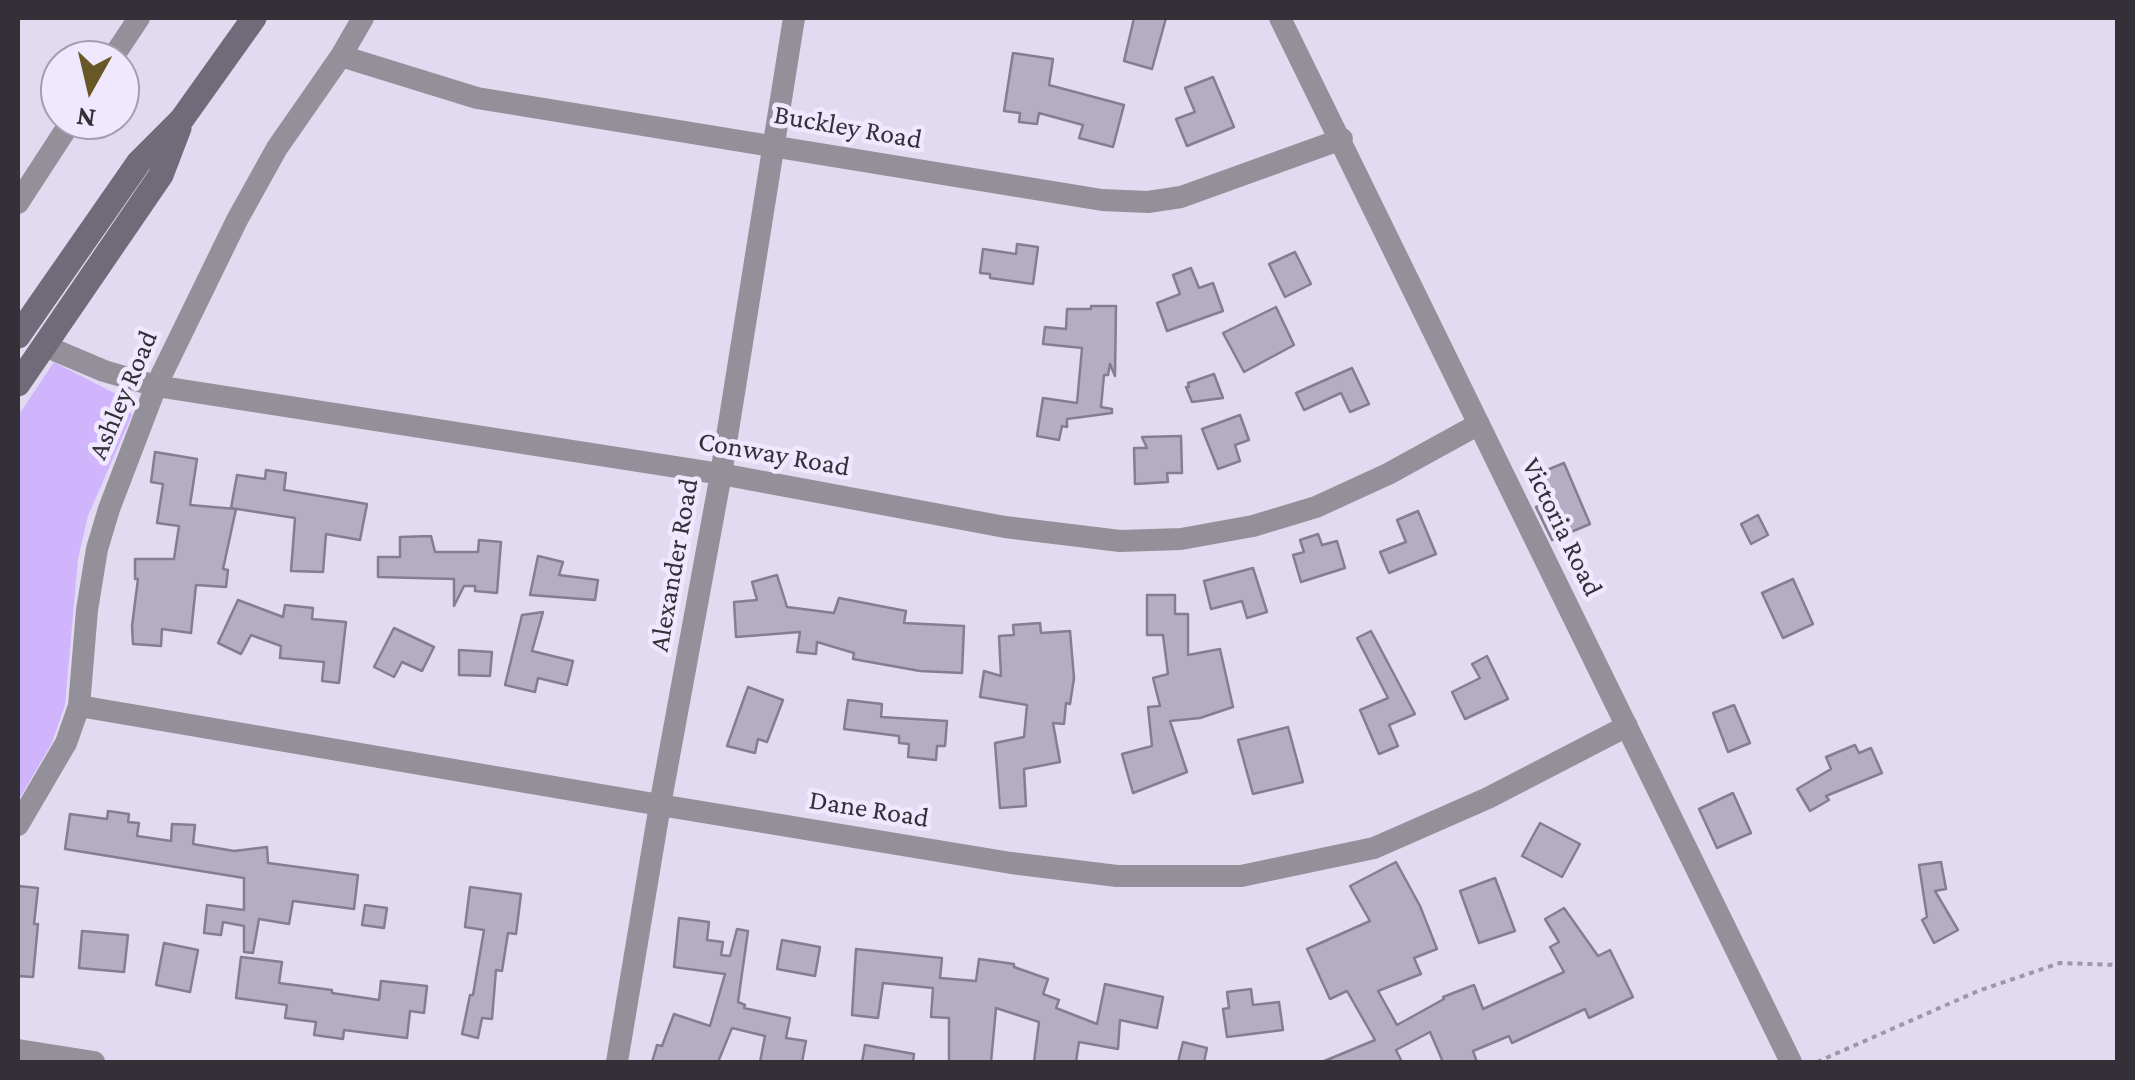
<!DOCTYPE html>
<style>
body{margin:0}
#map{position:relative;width:2135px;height:1080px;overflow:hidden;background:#e2daf1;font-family:"Crimson Pro",serif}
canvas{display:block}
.frame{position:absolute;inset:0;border:20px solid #333038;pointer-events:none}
.north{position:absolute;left:40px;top:40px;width:100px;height:100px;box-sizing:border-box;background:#efe8ff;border:2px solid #a49eaf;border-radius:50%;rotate:188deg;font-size:28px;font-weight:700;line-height:40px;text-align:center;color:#333038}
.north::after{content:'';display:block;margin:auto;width:35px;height:45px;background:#685826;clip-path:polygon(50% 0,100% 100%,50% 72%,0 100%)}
</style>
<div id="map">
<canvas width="2135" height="1080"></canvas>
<div class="frame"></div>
<div class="north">N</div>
</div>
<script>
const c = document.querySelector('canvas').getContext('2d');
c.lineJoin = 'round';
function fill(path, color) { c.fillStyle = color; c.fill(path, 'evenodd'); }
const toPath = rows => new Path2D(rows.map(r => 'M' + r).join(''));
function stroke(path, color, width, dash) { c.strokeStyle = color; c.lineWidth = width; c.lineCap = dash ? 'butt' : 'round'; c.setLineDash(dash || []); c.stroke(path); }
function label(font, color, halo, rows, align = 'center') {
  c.font = font + ' "Crimson Pro",serif'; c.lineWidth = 9; c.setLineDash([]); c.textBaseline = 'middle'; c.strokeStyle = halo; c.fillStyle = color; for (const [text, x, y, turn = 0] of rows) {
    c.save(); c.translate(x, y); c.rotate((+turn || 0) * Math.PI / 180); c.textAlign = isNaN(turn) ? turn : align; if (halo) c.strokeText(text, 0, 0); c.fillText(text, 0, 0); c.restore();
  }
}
const green = toPath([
 [54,362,122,397,132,415,88,516,78,559,65,705,52,743,18,801,18,416]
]);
const building = toPath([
 [1134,18,1166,18,1152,69,1124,61,1134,18],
 [1013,53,1053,59,1049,85,1124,105,1113,147,1079,138,1083,125,1039,113,1037,124,1019,122,1020,113,1004,111,1013,53],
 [1213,77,1234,127,1187,146,1176,119,1195,112,1185,88,1213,77],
 [1017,244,1038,247,1033,284,990,278,990,274,980,273,983,249,1016,254,1017,244],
 [1295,252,1311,284,1285,297,1269,264,1295,252],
 [1191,268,1199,288,1213,283,1223,311,1167,331,1157,303,1180,294,1173,275,1191,268],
 [1091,306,1116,306,1115,376,1110,364,1108,375,1104,375,1101,407,1112,409,1112,413,1067,419,1067,427,1062,426,1059,440,1037,436,1043,398,1077,403,1082,348,1043,344,1045,327,1066,329,1067,309,1091,309,1091,306],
 [1276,307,1294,345,1244,372,1223,333,1276,307],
 [1352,368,1369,404,1350,412,1341,393,1304,410,1296,393,1352,368],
 [1214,374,1223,398,1192,402,1186,387,1189,387,1188,383,1214,374],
 [1240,415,1249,440,1235,445,1240,461,1218,469,1202,429,1240,415],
 [1181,436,1182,473,1167,473,1168,482,1135,484,1134,448,1147,448,1142,437,1181,436],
 [155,452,197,459,190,505,236,509,223,569,228,570,226,587,196,585,191,633,162,629,161,646,133,644,132,626,138,579,135,579,135,559,174,559,179,526,157,523,163,484,151,482,155,452],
 [1564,463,1590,524,1552,540,1536,507,1542,504,1530,477,1564,463],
 [266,470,286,473,284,490,367,504,360,540,326,534,323,572,291,571,295,518,231,508,237,475,265,479,266,470],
 [1418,511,1436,554,1389,573,1380,552,1406,542,1397,520,1418,511],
 [1758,515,1768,535,1751,544,1741,524,1758,515],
 [1318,534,1322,545,1337,541,1345,568,1301,582,1293,555,1304,552,1300,540,1318,534],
 [431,536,435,552,478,552,479,540,501,542,497,593,475,591,475,586,464,586,454,606,454,579,378,577,378,557,400,557,400,537,431,536],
 [538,556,563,562,559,575,598,580,595,600,530,595,538,556],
 [1253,568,1267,612,1247,618,1242,601,1211,609,1204,581,1253,568],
 [777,575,787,607,834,613,839,598,906,611,904,623,964,626,962,673,920,671,853,659,854,653,817,642,816,654,797,652,800,632,736,637,734,602,757,600,752,582,777,575],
 [1793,579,1813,624,1783,638,1762,593,1793,579],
 [1147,595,1175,595,1175,614,1188,614,1188,655,1220,649,1233,707,1200,718,1170,721,1187,772,1133,793,1122,754,1152,746,1148,707,1160,706,1153,678,1168,674,1163,635,1147,635,1147,595],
 [238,600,283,617,285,605,313,608,312,619,346,622,339,683,322,681,324,662,280,658,281,646,251,635,241,654,218,643,238,600],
 [543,612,532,651,573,661,567,685,538,678,535,692,505,685,522,615,543,612],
 [1040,623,1041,633,1070,631,1074,678,1070,704,1066,703,1064,724,1053,723,1060,762,1024,769,1026,806,1000,808,995,743,1024,737,1027,705,980,697,984,671,1001,676,999,636,1014,635,1013,625,1040,623],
 [394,628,434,647,422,671,402,662,394,677,374,667,394,628],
 [1371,631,1415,714,1389,725,1398,746,1379,754,1360,710,1388,698,1357,638,1371,631],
 [459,650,492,652,490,676,459,675,459,650],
 [1487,656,1508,699,1465,719,1452,692,1480,678,1472,664,1487,656],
 [748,687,783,700,767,742,758,739,755,753,727,746,748,687],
 [848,700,882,704,881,717,947,721,945,746,937,746,936,760,908,757,909,744,899,743,899,736,844,729,848,700],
 [1734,705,1750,743,1728,752,1713,713,1734,705],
 [1288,727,1303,782,1253,794,1238,740,1288,727],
 [1855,745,1859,753,1871,748,1882,773,1826,796,1829,800,1810,811,1797,789,1831,769,1826,757,1855,745],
 [1733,793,1751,833,1717,848,1699,809,1733,793],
 [108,811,129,814,128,822,139,823,137,836,171,841,172,824,195,825,193,844,234,851,267,847,268,863,358,875,354,909,293,901,289,924,259,919,253,953,244,952,244,926,223,922,221,935,204,933,207,905,244,910,244,878,65,849,70,814,107,819,108,811],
 [1540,823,1580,844,1562,877,1522,856,1540,823],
 [1396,862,1420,906,1437,949,1414,958,1421,974,1378,991,1397,1025,1444,999,1443,997,1474,985,1483,1009,1564,972,1550,947,1559,942,1545,919,1564,908,1598,956,1610,950,1633,997,1589,1018,1585,1009,1512,1043,1509,1036,1473,1051,1477,1062,1443,1062,1430,1032,1396,1050,1402,1062,1322,1062,1375,1040,1347,991,1330,999,1307,949,1370,921,1350,886,1396,862],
 [1941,862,1946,889,1935,891,1958,930,1934,943,1922,920,1927,917,1919,865,1941,862],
 [1495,878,1515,931,1479,943,1460,891,1495,878],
 [18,886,38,888,34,924,38,924,33,977,18,976,18,886],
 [470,887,521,894,516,934,508,933,502,971,496,970,492,1019,482,1018,478,1038,462,1034,470,995,473,995,484,930,465,927,470,887],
 [365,905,387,908,384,928,362,925,365,905],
 [679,918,709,922,707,940,723,942,721,955,730,956,737,929,748,931,738,1002,745,1005,744,1008,790,1018,786,1038,806,1041,802,1062,760,1062,765,1036,732,1028,718,1062,652,1062,657,1045,662,1046,674,1014,710,1026,725,974,674,967,679,918],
 [82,931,128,935,124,972,79,968,82,931],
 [782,940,820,947,815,976,777,969,782,940],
 [164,943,198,950,190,992,156,985,164,943],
 [856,949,942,958,940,978,976,981,979,959,1014,964,1014,967,1048,979,1043,994,1059,1000,1056,1008,1097,1024,1105,984,1163,997,1157,1028,1120,1020,1118,1049,1079,1042,1076,1062,1034,1062,1039,1022,996,1008,991,1062,949,1062,949,1018,931,1017,933,988,883,983,878,1018,852,1015,856,949],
 [241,957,282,962,279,983,332,990,332,993,379,1000,381,981,427,986,424,1013,410,1011,407,1038,344,1030,343,1039,314,1035,316,1022,285,1018,287,1005,236,998,241,957],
 [1251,989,1253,1005,1279,1002,1283,1030,1227,1037,1223,1009,1229,1008,1227,992,1251,989],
 [1183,1042,1207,1048,1204,1062,1178,1062,1183,1042],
 [865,1045,914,1054,913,1062,862,1062,865,1045]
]);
const path = toPath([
 [1817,1062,1978,991,2060,963,2118,965]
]);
const street = toPath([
 [1280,18,1791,1062],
 [341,56,477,98,1102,200,1148,202,1181,197,1342,139],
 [111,60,139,18],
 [18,203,72,120],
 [45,346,104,371,156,386,721,474,1005,527,1120,541,1181,539,1253,526,1316,507,1388,474,1479,424],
 [79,706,660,805,1011,863,1117,876,1241,876,1374,848,1488,798,1627,726],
 [18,825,66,743,79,706,87,610,97,549,109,509,156,386,237,220,277,148,341,56,363,18],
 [18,1050,94,1062],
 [617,1062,660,805,721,474,794,18]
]);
const secondary = toPath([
 [18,336,139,162,182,119,254,18],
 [18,384,161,175,179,128]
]);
const streetNames = [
 ["Buckley Road",848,127,10],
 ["Ashley Road",123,395,-67],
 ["Conway Road",774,454,10],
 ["Victoria Road",1562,527,64],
 ["Alexander Road",674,565,-80],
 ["Dane Road",869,809,9]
];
fill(green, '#d0b5fd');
fill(building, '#b5adc3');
stroke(building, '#857e92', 2.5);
stroke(path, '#9d97a8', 4, [5, 5]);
stroke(street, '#94909a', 22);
stroke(secondary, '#706b79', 25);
label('28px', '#333038', '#efe8ff', streetNames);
</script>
